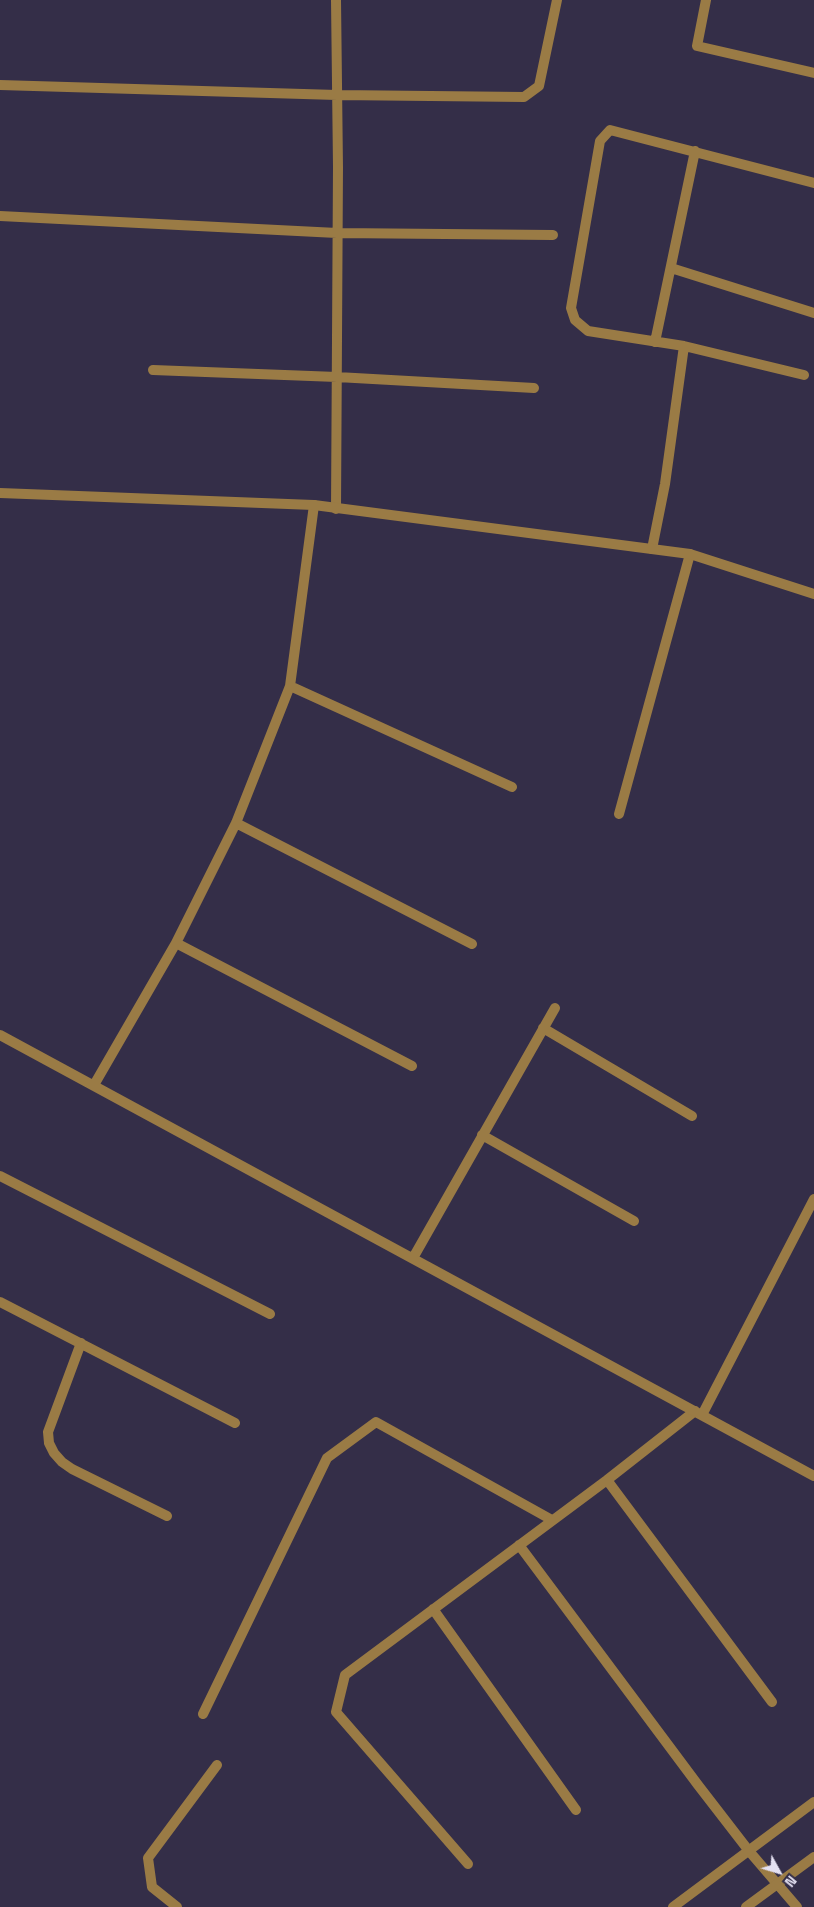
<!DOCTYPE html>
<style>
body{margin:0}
#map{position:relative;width:814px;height:1907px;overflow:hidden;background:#342e48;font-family:"Space Grotesk",sans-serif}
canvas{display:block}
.north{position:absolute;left:754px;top:1847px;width:50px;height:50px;-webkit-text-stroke:4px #342e48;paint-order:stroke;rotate:129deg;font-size:14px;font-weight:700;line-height:20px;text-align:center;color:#e4e1f2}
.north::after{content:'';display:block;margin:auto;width:18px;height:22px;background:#e4e1f2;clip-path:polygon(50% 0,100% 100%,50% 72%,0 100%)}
</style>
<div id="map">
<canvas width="814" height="1907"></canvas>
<div class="north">N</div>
</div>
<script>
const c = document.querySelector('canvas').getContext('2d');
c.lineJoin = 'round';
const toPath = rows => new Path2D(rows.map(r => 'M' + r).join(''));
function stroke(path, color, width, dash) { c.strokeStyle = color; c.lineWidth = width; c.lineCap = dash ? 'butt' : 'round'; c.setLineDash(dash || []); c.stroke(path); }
const service = toPath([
 [607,1480,772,1702],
 [519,1545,698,1785,749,1851,797,1907],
 [433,1609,576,1810],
 [203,1714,327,1458,376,1422,552,1520],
 [468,1864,336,1712,345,1675,607,1480,695,1411],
 [177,1907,152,1887,148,1858,217,1765]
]);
const minor = toPath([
 [336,0,338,167,336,509],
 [706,0,697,46,814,73],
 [0,85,337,95,524,97,539,86,557,0],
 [0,216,337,233,553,235],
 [671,268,814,313],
 [655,342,695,151],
 [153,370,337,377,534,388],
 [804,375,684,346,588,331,575,320,571,308,600,141,610,130,814,183],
 [652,549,665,484,684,346],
 [290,686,512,787],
 [619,814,690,554],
 [236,823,472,944],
 [176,943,412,1066],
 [543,1028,692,1116],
 [0,1035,814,1476],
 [94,1085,176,943,236,823,290,686,314,505],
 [482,1135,634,1221],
 [0,1176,270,1314],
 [413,1258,555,1008],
 [0,1302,235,1423],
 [81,1343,48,1432,49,1443,54,1453,62,1462,72,1469,167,1516],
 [702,1415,814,1199]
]);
const tertiary = toPath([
 [0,493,314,505,690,554,814,594],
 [673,1907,814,1802],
 [746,1907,814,1857]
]);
stroke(service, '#9a7b45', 10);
stroke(minor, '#9a7b45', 10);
stroke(tertiary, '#9a7b45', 10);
</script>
